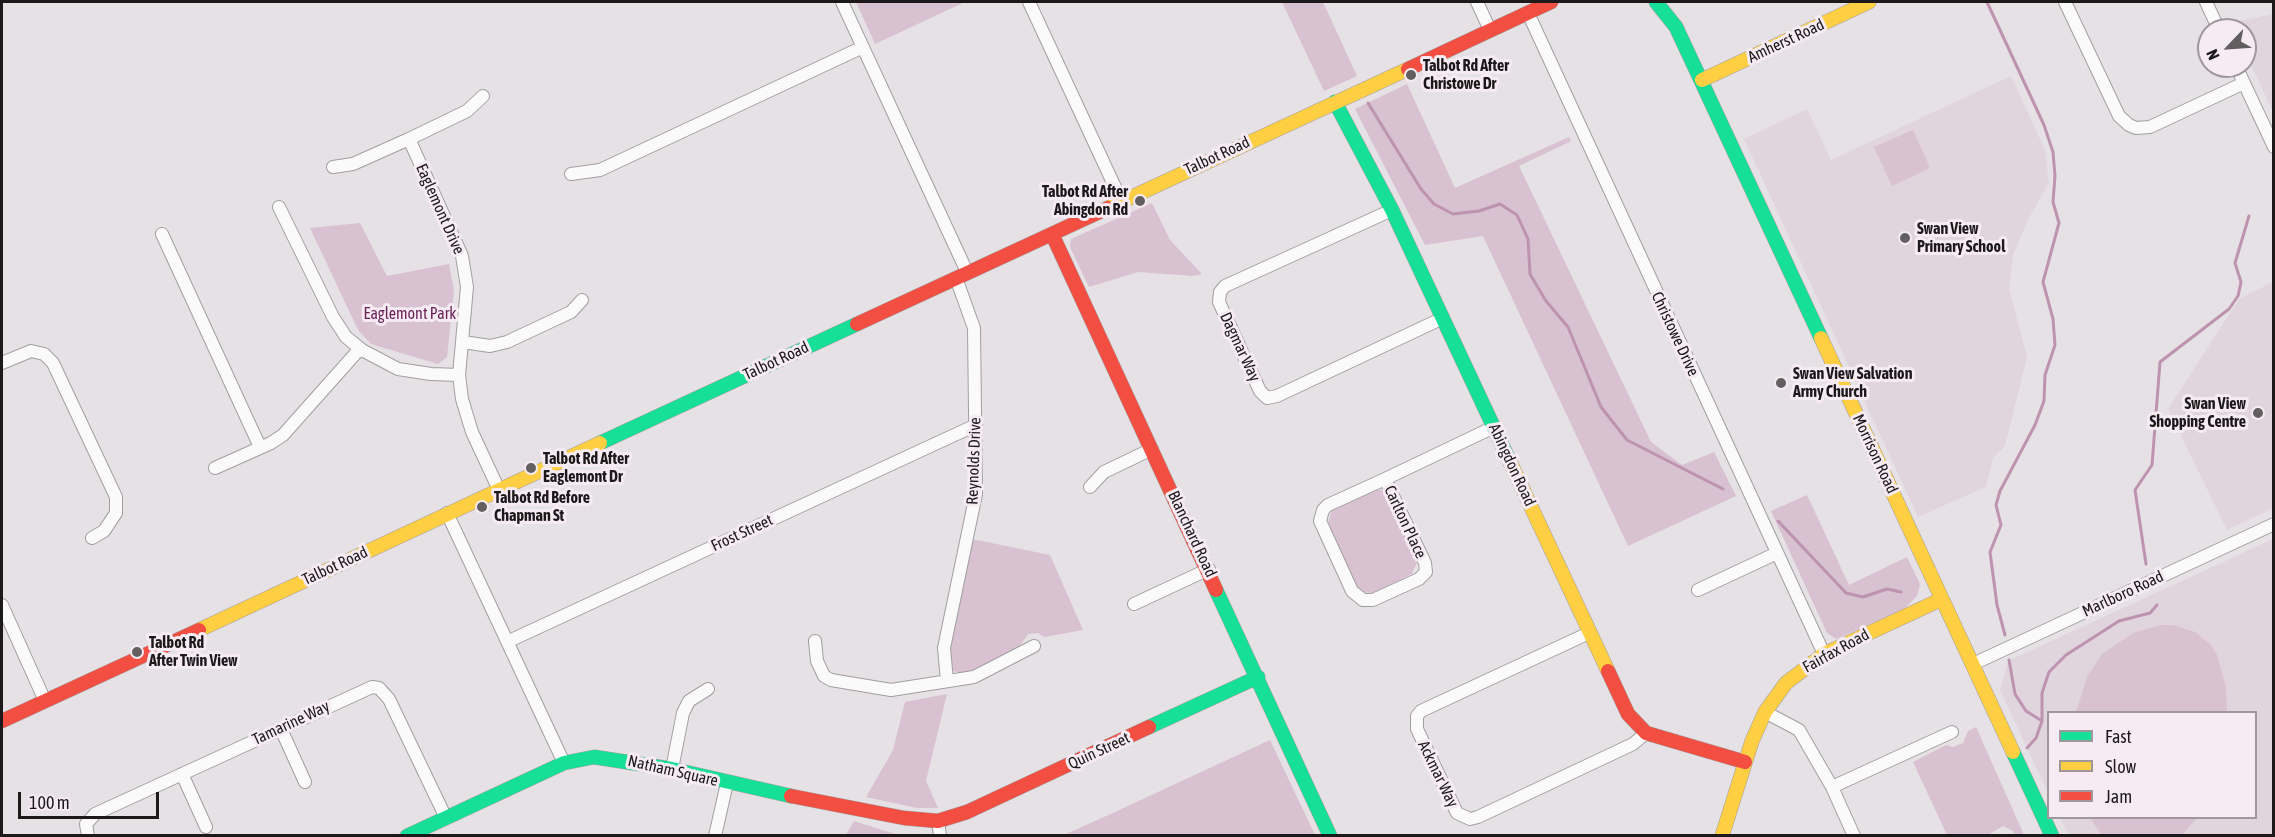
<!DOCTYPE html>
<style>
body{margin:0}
#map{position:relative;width:2275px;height:837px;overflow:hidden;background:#e6e1e4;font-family:"Asap Condensed",sans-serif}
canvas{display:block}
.frame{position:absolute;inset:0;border:3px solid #1d191b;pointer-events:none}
.legend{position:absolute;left:2047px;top:711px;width:210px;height:108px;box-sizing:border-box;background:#f6ebf2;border:2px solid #9f979c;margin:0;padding:8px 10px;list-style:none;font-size:18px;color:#1d191b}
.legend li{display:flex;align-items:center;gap:12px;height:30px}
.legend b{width:30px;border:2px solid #9f979c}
.north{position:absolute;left:2197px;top:18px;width:60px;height:60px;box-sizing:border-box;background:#f6ebf2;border:2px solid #9f979c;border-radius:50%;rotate:245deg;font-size:16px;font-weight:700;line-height:24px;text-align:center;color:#1d191b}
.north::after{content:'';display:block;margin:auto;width:21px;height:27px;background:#635f61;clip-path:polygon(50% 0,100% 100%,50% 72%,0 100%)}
.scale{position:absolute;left:18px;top:792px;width:141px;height:27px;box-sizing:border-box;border:3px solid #1d191b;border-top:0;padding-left:8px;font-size:18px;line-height:21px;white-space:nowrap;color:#1d191b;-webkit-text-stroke:4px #f6ebf2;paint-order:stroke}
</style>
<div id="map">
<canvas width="2275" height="837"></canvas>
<div class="frame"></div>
<ul class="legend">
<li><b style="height:8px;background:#16e098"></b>Fast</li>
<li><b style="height:8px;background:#ffcf43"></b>Slow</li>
<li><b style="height:8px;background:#f24e42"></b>Jam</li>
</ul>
<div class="north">N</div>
<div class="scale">100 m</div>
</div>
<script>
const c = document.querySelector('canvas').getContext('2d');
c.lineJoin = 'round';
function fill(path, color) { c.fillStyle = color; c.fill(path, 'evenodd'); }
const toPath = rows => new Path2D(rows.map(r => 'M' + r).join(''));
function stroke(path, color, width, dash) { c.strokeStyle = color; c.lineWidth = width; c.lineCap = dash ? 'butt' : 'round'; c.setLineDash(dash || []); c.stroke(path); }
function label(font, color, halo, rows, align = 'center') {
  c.font = font + ' "Asap Condensed",sans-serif'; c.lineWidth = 6; c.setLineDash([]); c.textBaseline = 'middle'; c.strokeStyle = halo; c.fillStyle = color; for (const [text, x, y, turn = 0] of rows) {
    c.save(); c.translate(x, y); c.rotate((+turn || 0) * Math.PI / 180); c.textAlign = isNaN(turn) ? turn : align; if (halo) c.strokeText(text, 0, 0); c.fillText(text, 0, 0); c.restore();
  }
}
const built = toPath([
 [2273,14,2274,14,2273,112,2245,52,2245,30,2235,30,2231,23],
 [2011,76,2045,150,2049,183,2028,220,2013,255,2009,289,2027,357,2005,446,1993,458,1986,487,1918,517,1744,139,1807,109,1831,160],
 [2273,282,2273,508,2227,530,2168,409,2239,299],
 [2273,539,2273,835,2069,835,2060,818,2256,818,2256,712,2048,712,2048,793,2000,690,2008,661]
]);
const green = toPath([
 [856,2,965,2,875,44],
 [1282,2,1323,2,1357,76,1324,91],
 [1407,84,1455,188,1569,137,1571,141,1519,166,1651,442,1682,465,1714,452,1736,496,1628,546,1483,236,1425,245,1355,109],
 [1913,130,1930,168,1892,186,1874,147],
 [1152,203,1170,240,1202,274,1194,276,1138,272,1089,287,1070,247,1071,239],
 [360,223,387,276,449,264,454,290,447,357,438,364,371,344,358,330,310,228],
 [1373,489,1381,490,1388,496,1417,562,1412,574,1373,593,1363,592,1357,586,1328,523,1333,507],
 [1807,495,1849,585,1907,557,1920,584,1917,596,1903,610,1836,639,1827,633,1771,511],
 [972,539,1050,555,1083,630,1044,637,1038,633,1028,634,1017,650,965,675,953,671,949,649],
 [2161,625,2173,625,2195,632,2211,645,2217,655,2226,687,2227,712,2076,712,2087,677,2102,654,2133,633],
 [947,694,926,781,938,808,917,808,866,797,893,750,905,702],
 [1976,727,2024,835,2015,835,2013,831,2003,826,1988,835,1947,835,1913,762,1946,745,1953,747,1963,743,1968,731],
 [1270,740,1315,835,1064,835,1115,812],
 [2090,818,2197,818,2181,836,2102,835],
 [854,821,898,835,846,835]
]);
const stream = toPath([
 [1987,2,2044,125,2053,152,2055,176,2053,202,2059,223,2043,282,2053,319,2055,345,2045,375,2044,401,2035,425,2000,491,1996,505,2001,525,1990,552,1997,605,2005,635],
 [1368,103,1421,189,1434,204,1453,214,1479,211,1500,204,1517,215,1528,239,1530,274,1546,301,1568,327,1601,407,1627,440,1723,489],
 [1778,521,1846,593,1863,597,1887,589,1901,592],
 [2146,564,2135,490,2152,465,2160,362,2229,309,2238,296,2241,282,2235,263,2249,216],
 [2009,660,2015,694,2026,711,2042,721,2036,738,2027,748],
 [2042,721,2042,693,2049,672,2066,655,2119,621,2150,613,2157,605]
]);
const street = toPath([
 [842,2,967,272],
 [1029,2,1121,200],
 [1477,2,1490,30],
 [2065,2,2119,116,2129,125,2136,128,2150,127,2244,83],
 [2206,2,2219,30],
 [1528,13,1824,654],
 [2236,66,2274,147],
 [409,139,462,256,467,287,459,375,462,399,472,432,499,490],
 [333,167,353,164,409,139,467,111,483,96],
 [571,174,600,170,863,47],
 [279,207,333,317,346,337,362,350,398,369,431,374,459,375],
 [1392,210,1225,286,1220,292,1219,302,1260,391,1267,398,1277,396,1443,318],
 [162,234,260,447],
 [463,342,490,346,507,342,571,312,582,300],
 [2,363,31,351,44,354,53,363,116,497,116,513,104,531,92,538],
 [215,468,271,443,283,435,356,353,362,350],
 [1385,479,1425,563,1426,572,1419,579,1373,600,1363,600,1352,591,1320,521,1323,510,1328,505,1385,479,1494,427],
 [1090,487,1104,472,1152,449],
 [447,513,564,763],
 [1698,590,1777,553],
 [1134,604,1209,569],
 [2,605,45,701],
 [1589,633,1421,711,1417,716,1417,729,1457,813,1470,819,1478,817,1633,744,1646,733],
 [509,641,976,425],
 [815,641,817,661,824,676,831,680,891,690,974,677,1034,646],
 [1973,664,2274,524],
 [947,681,944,648,976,494,974,328,956,278],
 [1765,712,1799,730,1832,787,1854,836],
 [281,729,305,782],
 [672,769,683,713,689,701,708,689],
 [182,774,206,827],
 [1832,787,1952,732],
 [938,821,940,836],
 [88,836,86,824,95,814,372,687,379,688,389,699,446,818],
 [715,836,727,783]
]);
const fast = toPath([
 [1656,2,1676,27,1821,338],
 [1335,102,1392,210,1511,464],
 [600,443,857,324],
 [1216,590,1330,836],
 [1149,727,1258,677],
 [2013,752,2052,836],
 [407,836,564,763,594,757,672,769,791,796]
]);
const slow = toPath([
 [1702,80,1869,2],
 [1108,208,1408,69],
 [1821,338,2013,752],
 [1511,464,1608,671],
 [199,630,600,443],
 [1722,836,1752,741,1765,712,1786,683,1824,654,1942,599]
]);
const jam = toPath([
 [1408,69,1551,2],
 [1052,234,1216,590],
 [857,324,1108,208],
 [1608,671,1628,714,1646,733,1745,762],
 [2,721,199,630],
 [791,796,904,818,938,821,967,812,1149,727]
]);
const markers = [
 [1411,75,6,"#635f61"],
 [1140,201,6,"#635f61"],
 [1905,238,6,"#635f61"],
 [1781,383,6,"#635f61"],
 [2258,413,6,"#635f61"],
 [531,468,6,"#635f61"],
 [482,507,6,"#635f61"],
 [137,652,6,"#635f61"]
];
const streetNames = [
 ["Amherst Road",1786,41,-25],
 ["Talbot Road",1217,156,-25],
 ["Eaglemont Drive",440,209,66],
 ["Christowe Drive",1675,334,65],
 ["Dagmar Way",1240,347,65],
 ["Talbot Road",776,361,-25],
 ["Morrison Road",1875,454,65],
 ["Reynolds Drive",974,461,-88],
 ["Abingdon Road",1512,465,65],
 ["Carlton Place",1405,522,65],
 ["Frost Street",742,533,-25],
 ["Blanchard Road",1192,534,65],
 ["Talbot Road",335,566,-25],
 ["Marlboro Road",2123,594,-25],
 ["Fairfax Road",1836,651,-29],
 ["Tamarine Way",291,723,-25],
 ["Quin Street",1099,751,-25],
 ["Natham Square",673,771,13],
 ["Ackmar Way",1438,774,64]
];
const poiNames = [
 ["Talbot Rd After",1423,66],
 ["Christowe Dr",1423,84],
 ["Talbot Rd After",1128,192,"right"],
 ["Abingdon Rd",1128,210,"right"],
 ["Swan View",1917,229],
 ["Primary School",1917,247],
 ["Swan View Salvation",1793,374],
 ["Army Church",1793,392],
 ["Swan View",2246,404,"right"],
 ["Shopping Centre",2246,422,"right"],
 ["Talbot Rd After",543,459],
 ["Eaglemont Dr",543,477],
 ["Talbot Rd Before",494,498],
 ["Chapman St",494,516],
 ["Talbot Rd",149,643],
 ["After Twin View",149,661]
];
const parkNames = [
 ["Eaglemont Park",410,314]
];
fill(built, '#e1d5dd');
fill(green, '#d8c1d0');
stroke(stream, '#bd93b0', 3);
stroke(street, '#a29ea0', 14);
stroke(fast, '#a29ea0', 15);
stroke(slow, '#a29ea0', 15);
stroke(jam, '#a29ea0', 15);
stroke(street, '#fbfafb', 12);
stroke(fast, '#16e098', 14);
stroke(slow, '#ffcf43', 14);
stroke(jam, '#f24e42', 14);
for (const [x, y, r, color] of markers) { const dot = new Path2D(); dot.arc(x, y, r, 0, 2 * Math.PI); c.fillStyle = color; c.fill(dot); stroke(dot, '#f6ebf2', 2); }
label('16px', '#1d191b', '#f6ebf2', streetNames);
label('bold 16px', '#1d191b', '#f6ebf2', poiNames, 'left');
label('16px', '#671f56', '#f6ebf2', parkNames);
</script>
